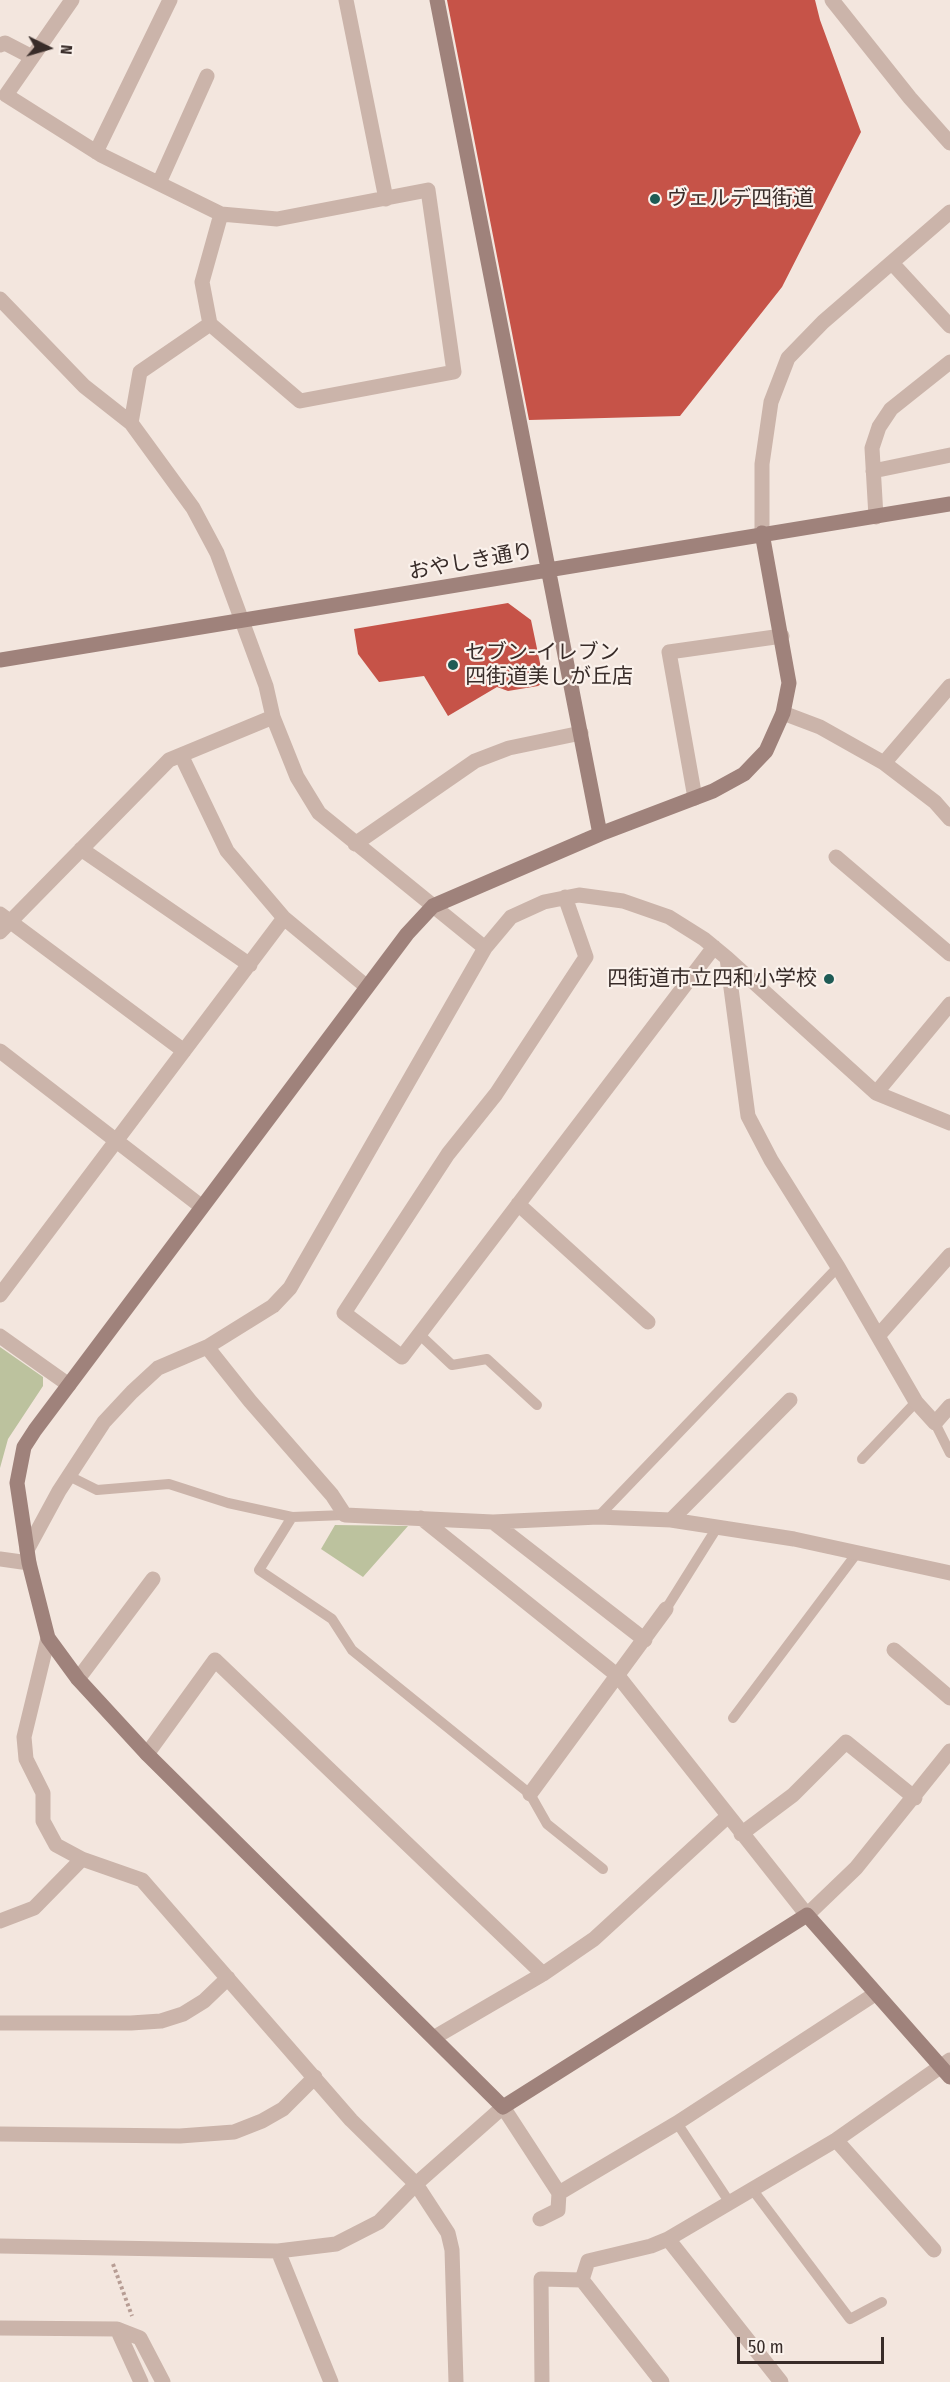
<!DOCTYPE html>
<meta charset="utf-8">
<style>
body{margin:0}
#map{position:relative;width:950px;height:2382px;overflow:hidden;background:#f3e6de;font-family:"Fira Sans Condensed",sans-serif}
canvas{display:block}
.north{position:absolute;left:18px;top:18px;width:60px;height:60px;-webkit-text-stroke:4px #faf1eb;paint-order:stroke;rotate:95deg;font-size:16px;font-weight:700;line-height:24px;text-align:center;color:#382c29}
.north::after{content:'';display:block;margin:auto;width:21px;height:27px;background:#382c29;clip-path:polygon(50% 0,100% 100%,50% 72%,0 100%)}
.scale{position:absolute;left:737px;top:2337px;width:147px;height:27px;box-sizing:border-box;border:3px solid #382c29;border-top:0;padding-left:8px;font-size:18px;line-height:21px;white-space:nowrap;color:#382c29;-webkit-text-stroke:4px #faf1eb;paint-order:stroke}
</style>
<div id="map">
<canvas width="950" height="2382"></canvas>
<div class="north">N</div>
<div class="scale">50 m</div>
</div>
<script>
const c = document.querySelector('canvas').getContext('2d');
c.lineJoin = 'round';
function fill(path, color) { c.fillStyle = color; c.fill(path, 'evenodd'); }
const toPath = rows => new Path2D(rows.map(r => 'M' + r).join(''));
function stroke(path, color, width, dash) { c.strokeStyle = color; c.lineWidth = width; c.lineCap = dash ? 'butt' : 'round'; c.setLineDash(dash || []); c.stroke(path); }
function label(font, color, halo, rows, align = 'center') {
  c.font = font + ' "Fira Sans Condensed","Noto Sans JP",sans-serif'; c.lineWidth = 4.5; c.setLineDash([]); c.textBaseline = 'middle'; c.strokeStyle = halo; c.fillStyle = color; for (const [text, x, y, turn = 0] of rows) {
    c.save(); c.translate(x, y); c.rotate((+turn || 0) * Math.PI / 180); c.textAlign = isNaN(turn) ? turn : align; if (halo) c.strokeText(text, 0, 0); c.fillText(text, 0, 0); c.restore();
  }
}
const green = toPath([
 [0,1347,43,1377,43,1386,8,1439,0,1468],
 [335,1525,408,1526,363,1577,321,1549]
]);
const building = toPath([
 [447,0,815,0,820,20,861,132,782,287,680,416,529,420],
 [508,603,531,620,544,682,538,686,508,691,497,687,448,716,424,676,379,682,358,654,354,629]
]);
const path = toPath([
 [113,2264,132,2316]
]);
const lane = toPath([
 [419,1334,452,1365,487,1359,537,1405],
 [935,1423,950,1453],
 [862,1459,916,1402],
 [69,1476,97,1490,169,1484,228,1503,292,1517],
 [345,1515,292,1517,259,1570,332,1619,352,1650,530,1794,547,1824,603,1869],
 [598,1517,838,1267],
 [666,1609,718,1526],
 [733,1718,857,1553],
 [677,2123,730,2203],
 [752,2189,850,2319,882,2302]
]);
const street = toPath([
 [72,0,6,95,101,155,221,214,277,219,428,190,454,372,300,401,210,324,202,282,221,214],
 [346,0,386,199],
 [832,0,910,98,950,143],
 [0,45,5,43,32,57],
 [96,152,170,0],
 [159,183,207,76],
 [892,263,950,326],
 [0,299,84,386,131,423,193,508,217,553,266,686,273,717,297,777,319,813,485,948],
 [131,423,140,372,210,324],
 [873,471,950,455],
 [876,517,872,448,879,427,891,409,950,362],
 [762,533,762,464,771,402,788,358,823,322,950,212],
 [783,713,820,727,884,763,935,802,950,819],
 [181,755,227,851,284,918,367,987],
 [884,763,950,686],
 [695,798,669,652,782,636],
 [355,844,475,761,509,748,581,733],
 [81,849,250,965],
 [836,857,950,954],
 [565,897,586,957,496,1094,448,1154,344,1313,402,1357,714,947],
 [0,914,184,1051],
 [0,932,169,760,273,717],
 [727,958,748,1116,771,1160,838,1267,916,1402,935,1423,950,1406],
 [0,1051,202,1207],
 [876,1093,950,1004],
 [518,1204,648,1322],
 [0,1295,284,918],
 [0,1336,69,1385],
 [878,1336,950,1255],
 [207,1347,250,1401,332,1495,345,1515,493,1522,598,1517,671,1520,794,1539,950,1573],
 [421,1518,618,1676,807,1915,856,1868,950,1751],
 [671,1520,790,1400],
 [493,1522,645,1640],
 [27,1550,59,1491,104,1422,132,1392,158,1368,207,1347,273,1306,290,1288,485,948,511,917,544,902,579,895,623,901,669,917,704,939,727,958,876,1093,950,1123],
 [0,1559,29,1563],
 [48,1638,24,1737,26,1759,43,1793,43,1821,56,1845,82,1859,142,1880,351,2120,416,2184,448,2233,452,2250,456,2382],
 [894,1650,950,1698],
 [78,1679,153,1579],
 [147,1754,215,1660,543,1974],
 [530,1794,666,1609],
 [741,1834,793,1795,846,1742,915,1798],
 [0,1921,34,1908,82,1859],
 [0,2023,131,2023,161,2021,183,2014,204,2001,228,1978],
 [435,2037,543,1974,594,1939,727,1817],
 [0,2134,180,2136,234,2132,262,2121,283,2109,315,2077],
 [836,2140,934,2250],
 [540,2219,558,2210,559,2193,677,2123,875,1994],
 [668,2239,781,2382],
 [0,2246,278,2251,336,2244,379,2222,416,2184,503,2107,559,2193],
 [278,2251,331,2382],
 [0,2328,117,2329,140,2338,163,2382],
 [117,2329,141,2382],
 [542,2382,541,2279,582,2280],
 [662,2382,582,2280,588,2261,651,2246,668,2239,836,2140,950,2060]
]);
const secondary = toPath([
 [437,0,600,834],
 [762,533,789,683,783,713,766,751,744,774,713,791,600,834,433,906,407,934,35,1430,24,1447,17,1483,29,1563,48,1638,78,1679,147,1754,503,2107,807,1915,950,2077],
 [0,660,950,504]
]);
const markers = [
 [655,199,6,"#1e5b55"],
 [453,665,6,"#1e5b55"],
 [829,979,6,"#1e5b55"]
];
const poiNames = [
 ["ヴェルデ四街道",667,199],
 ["セブン-イレブン",465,653],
 ["四街道美しが丘店",465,677],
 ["四街道市立四和小学校",817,979,"right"]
];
const streetNames = [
 ["おやしき通り",471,562,-10]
];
fill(green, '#bcc29e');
fill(building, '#c65348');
stroke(path, '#b79d94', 4, [3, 3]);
stroke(lane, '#cbb4aa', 10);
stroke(street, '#cbb4aa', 15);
stroke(secondary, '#9f827b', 15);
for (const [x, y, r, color] of markers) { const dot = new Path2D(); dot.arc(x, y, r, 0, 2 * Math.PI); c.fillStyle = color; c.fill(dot); stroke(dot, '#faf1eb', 2); }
label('21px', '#382c29', '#faf1eb', poiNames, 'left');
label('21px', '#382c29', '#faf1eb', streetNames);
</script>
